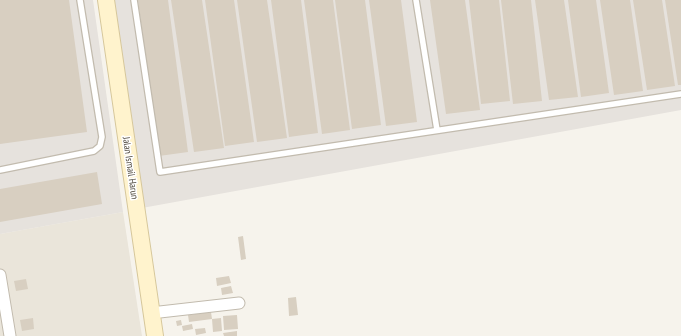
<!DOCTYPE html>
<html>
<head>
<meta charset="utf-8">
<style>
	body { margin:0 }
	canvas { display:block; background:#f6f3ec }
</style>
</head>
<body>
<canvas width="681" height="336"></canvas>
<script>
const ctx = document.querySelector('canvas').getContext('2d');
ctx.lineJoin = 'round';
function fill(path, color) { ctx.fillStyle = color; ctx.fill(path, 'evenodd'); }
const toPath = rows => new Path2D(rows.map(r => 'M' + r).join(''));
function stroke(path, color, width, dash) { ctx.strokeStyle = color; ctx.lineWidth = width; ctx.lineCap = dash ? 'butt' : 'round'; ctx.setLineDash(dash || []); ctx.stroke(path); }
function write(font, color, halo, rows, align = 'center') {
  ctx.font = font + ' "PT Sans Narrow",sans-serif'; ctx.lineWidth = 3; ctx.setLineDash([]); ctx.textBaseline = 'middle'; ctx.strokeStyle = halo; ctx.fillStyle = color; for (const [text, x, y, turn = 0] of rows) {
    ctx.save(); ctx.translate(x, y); ctx.rotate((+turn || 0) * Math.PI / 180); ctx.textAlign = isNaN(turn) ? turn : align; if (halo) ctx.strokeText(text, 0, 0); ctx.fillText(text, 0, 0); ctx.restore();
  }
}
const residential = toPath([
	[123,212,142,336,0,336,0,234]
]);
const industrial = toPath([
	[0,0,93,0,123,212,0,234],
	[113,0,681,0,681,110,142,208]
]);
const building = toPath([
	[0,0,69,0,87,132,0,144],
	[138,0,168,0,188,152,159,156],
	[171,0,202,0,224,148,194,152],
	[205,0,234,0,254,142,225,146],
	[237,0,267,0,287,138,257,142],
	[271,0,301,0,318,133,289,137],
	[304,0,333,0,350,130,322,134],
	[335,0,365,0,381,125,352,129],
	[369,0,401,0,417,122,386,126],
	[430,0,465,0,480,110,446,114],
	[469,0,499,0,510,101,481,104],
	[501,0,531,0,542,101,513,104],
	[535,0,564,0,578,97,549,100],
	[568,0,596,0,609,93,581,97],
	[600,0,630,0,643,91,614,95],
	[633,0,662,0,675,86,647,90],
	[665,0,681,0,681,85,678,85],
	[97,172,102,204,0,222,0,189],
	[243,236,246,259,241,260,238,237],
	[229,276,231,283,217,286,216,278],
	[26,279,28,289,16,291,14,281],
	[231,286,233,293,222,295,221,288],
	[296,297,298,315,289,316,288,298],
	[211,312,212,319,189,322,188,315],
	[237,315,238,329,224,330,223,316],
	[33,318,34,329,22,331,20,320],
	[221,318,222,331,213,332,212,319],
	[181,320,182,325,177,326,176,321],
	[192,324,193,329,183,331,182,326],
	[205,328,206,333,196,335,195,329],
	[237,331,237,336,224,336,223,333]
]);
const lane = toPath([
	[134,0,160,172,681,94],
	[416,0,437,130],
	[0,170,94,151,100,146,102,137,80,0]
]);
const street = toPath([
	[0,275,10,336],
	[151,313,239,303]
]);
const secondary = toPath([
	[106,0,155,336]
]);
const streetNames = [
	["Jalan Ismail Harun",130,168,82]
];
fill(residential, '#eae5da');
fill(industrial, '#e6e2dd');
fill(building, '#d8cfc1');
stroke(lane, '#c2bbae', 8);
stroke(street, '#c2bbae', 13);
stroke(secondary, '#d6c79b', 18);
stroke(lane, '#fff', 5.5);
stroke(street, '#fff', 11);
stroke(secondary, '#fff3cd', 16);
write('10px', '#4b4439', '#fff', streetNames);
</script>
</body>
</html>
